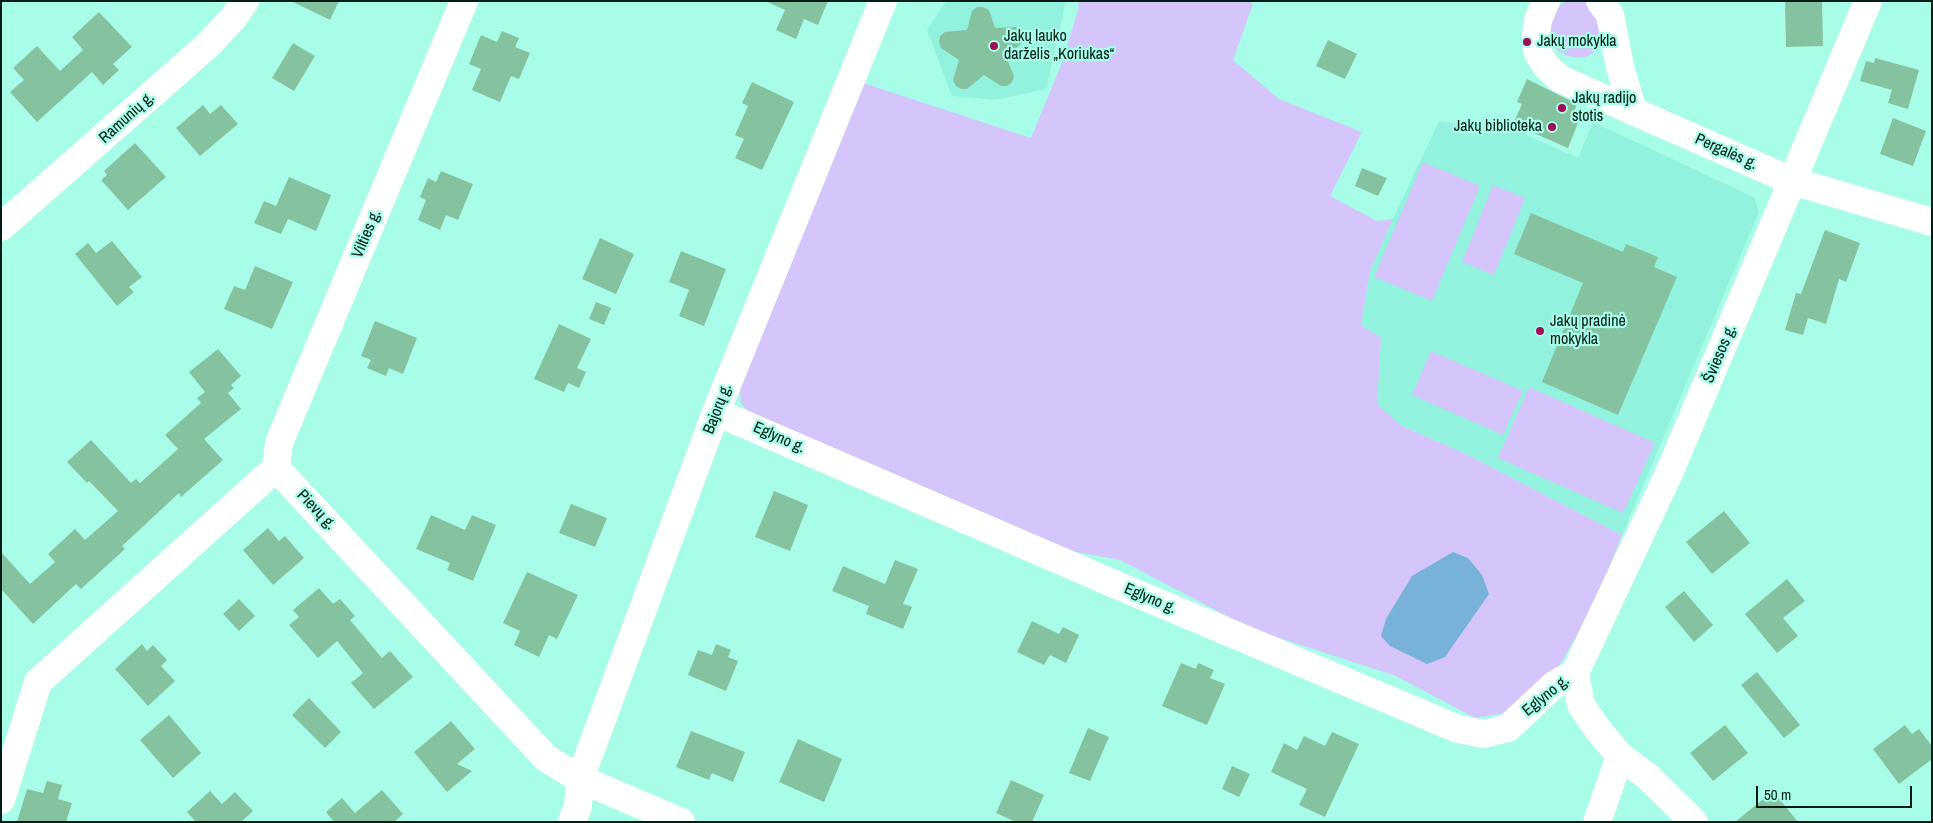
<!DOCTYPE html>
<html>
<head>
<meta charset="utf-8">
<style>
	body { margin:0 }
	#map { position:relative; width:1933px; height:823px; overflow:hidden; background:#a8fde9; font-family:"Archivo Narrow",sans-serif }
	canvas { display:block }
	.frame { position:absolute; inset:0; border:2px solid #021c17; pointer-events:none }
	.scale { position:absolute; left:1756px; top:786px; width:156px; height:22px; box-sizing:border-box; border:2px solid #021c17; border-top:0; padding-left:6px; font-size:15px; line-height:18px; white-space:nowrap; color:#021c17; -webkit-text-stroke:4px #a8fde9; paint-order:stroke }
</style>
</head>
<body>
<div id="map">
<canvas width="1933" height="823"></canvas>
<div class="frame"></div>
<div class="scale">50 m</div>
</div>
<script>
const ctx = document.querySelector('canvas').getContext('2d');
ctx.lineJoin = 'round';
function fill(path, color) { ctx.fillStyle = color; ctx.fill(path, 'evenodd'); }
const toPath = rows => new Path2D(rows.map(r => 'M' + r).join(''));
function stroke(path, color, width, dash) { ctx.strokeStyle = color; ctx.lineWidth = width; ctx.lineCap = dash ? 'butt' : 'round'; ctx.setLineDash(dash || []); ctx.stroke(path); }
function write(font, color, halo, rows, align = 'center') {
  ctx.font = font + ' "Archivo Narrow",sans-serif'; ctx.lineWidth = 4.5; ctx.setLineDash([]); ctx.textBaseline = 'middle'; ctx.strokeStyle = halo; ctx.fillStyle = color; for (const [text, x, y, turn = 0] of rows) {
    ctx.save(); ctx.translate(x, y); ctx.rotate((+turn || 0) * Math.PI / 180); ctx.textAlign = isNaN(turn) ? turn : align; if (halo) ctx.strokeText(text, 0, 0); ctx.fillText(text, 0, 0); ctx.restore();
  }
}
const built = toPath([
	[946,1,1066,1,1046,89,995,100,952,96,927,30],
	[1484,116,1578,158,1593,122,1754,197,1759,212,1622,535,1466,454,1400,425,1377,404,1381,338,1361,325,1370,271,1393,219,1439,121,1478,128]
]);
const green = toPath([
	[1079,1,1248,1,1253,4,1233,60,1279,99,1362,132,1330,196,1377,221,1393,219,1370,271,1361,325,1381,338,1377,404,1400,425,1466,454,1622,535,1595,604,1558,668,1505,713,1475,718,1396,676,1252,629,1120,560,1065,550,751,415,741,403,740,391,744,374,860,82,1031,138,1061,65,1078,10],
	[1568,1,1587,1,1595,5,1605,38,1601,46,1595,52,1586,57,1576,58,1566,55,1557,50,1551,41,1549,32,1553,13,1560,5],
	[1423,162,1480,186,1432,301,1374,277],
	[1493,185,1525,198,1494,275,1462,262],
	[1431,351,1523,391,1503,435,1412,395],
	[1529,387,1655,443,1623,513,1498,458]
]);
const water = toPath([
	[1453,552,1468,558,1482,575,1489,594,1445,657,1427,664,1390,646,1381,636,1386,619,1412,576]
]);
const building = toPath([
	[291,1,339,1,330,20],
	[765,1,828,1,818,25,804,19,796,39,776,30,785,10],
	[1785,1,1822,1,1823,46,1786,47],
	[977,7,983,7,989,10,995,28,1016,27,1022,31,1024,37,1022,43,1006,57,1014,76,1012,82,1007,86,1001,86,984,75,967,89,961,89,956,86,953,80,959,60,941,48,939,42,940,36,945,32,967,30,972,11],
	[99,12,132,47,113,64,119,70,103,85,92,72,37,122,10,92,24,80,13,68,37,46,60,71,83,50,72,37],
	[502,31,519,38,515,47,530,53,519,79,511,76,500,102,472,90,481,69,469,64,481,35,497,42],
	[1328,40,1357,54,1345,79,1316,66],
	[293,43,315,56,294,91,272,78],
	[1875,58,1919,70,1908,109,1888,103,1892,90,1860,81,1866,61,1874,63],
	[1527,79,1577,104,1571,120,1578,123,1568,148,1513,124,1522,104,1517,102],
	[752,82,794,102,762,170,735,158,744,139,735,135,748,106,742,103],
	[203,105,210,114,221,105,238,124,200,156,176,128],
	[1893,118,1926,131,1913,166,1880,154],
	[135,143,166,177,128,210,101,180,107,175,104,171],
	[1362,168,1387,178,1378,196,1355,186],
	[441,171,473,184,458,220,446,215,440,230,418,220,426,200,420,197,428,178,436,182],
	[289,177,331,195,316,231,288,219,281,234,254,223,264,201,276,206],
	[1531,213,1623,252,1626,244,1658,257,1654,267,1677,277,1618,415,1542,382,1583,283,1514,254],
	[1825,230,1860,243,1846,282,1839,279,1826,324,1808,318,1803,335,1785,330,1796,293,1801,294],
	[600,238,634,254,616,294,582,279],
	[112,241,142,277,129,287,134,292,117,306,75,254,88,243,96,253],
	[681,251,726,269,704,326,679,316,689,290,669,282],
	[255,266,293,282,272,329,224,309,234,286,245,290],
	[596,302,611,308,604,325,589,319],
	[375,321,417,338,403,374,389,368,386,376,367,368,371,360,361,356],
	[559,324,591,339,577,368,586,372,579,388,568,383,564,392,534,379],
	[218,349,241,376,231,385,234,388,228,393,241,409,204,439,223,460,181,497,179,493,122,546,125,549,81,589,76,584,33,624,1,589,1,552,30,584,55,562,48,554,75,529,85,540,118,511,89,481,87,483,67,462,91,440,131,483,136,479,140,483,178,449,165,435,201,403,197,398,205,392,189,372],
	[774,491,808,505,790,551,755,537],
	[571,504,607,518,595,547,559,533],
	[1724,511,1750,543,1712,574,1686,542],
	[431,515,465,530,472,515,496,525,473,581,447,570,450,563,416,549],
	[268,528,279,541,285,536,304,558,273,585,243,550],
	[895,560,918,569,903,604,912,607,903,629,866,614,869,606,832,591,843,566,885,584],
	[527,572,578,595,557,639,549,635,539,657,514,645,520,631,503,623],
	[1787,579,1805,601,1783,618,1798,636,1777,653,1745,614],
	[319,588,333,604,340,599,355,616,350,620,382,658,390,651,413,677,374,709,351,683,363,673,337,641,318,658,289,625,299,617,293,610],
	[1684,591,1713,625,1694,642,1665,607],
	[239,599,255,616,239,631,223,614],
	[1032,621,1059,634,1063,627,1079,635,1066,663,1050,655,1044,665,1017,652],
	[142,644,147,651,153,645,167,660,161,666,175,681,148,706,115,669],
	[716,644,731,650,728,657,738,661,726,691,688,675,698,650,712,655],
	[1181,663,1196,669,1198,663,1214,670,1210,678,1225,684,1207,725,1162,706],
	[1757,672,1800,725,1784,738,1741,685],
	[309,698,341,732,325,748,292,715],
	[169,715,201,753,173,778,140,740],
	[451,721,475,749,457,764,472,771,447,792,414,752],
	[1725,725,1748,753,1713,781,1690,753],
	[1905,725,1912,734,1919,729,1932,746,1932,759,1899,784,1873,749],
	[1088,728,1109,737,1090,781,1069,773],
	[691,731,745,752,733,782,712,773,709,780,676,767],
	[1332,732,1359,744,1325,817,1299,805,1307,789,1271,772,1284,743,1297,750,1304,736,1325,746],
	[798,739,842,759,824,802,779,782],
	[1232,766,1250,774,1239,797,1222,789],
	[1011,780,1044,795,1032,822,1016,822,996,813],
	[47,781,62,785,58,799,72,803,66,822,17,822,27,789,43,793],
	[382,790,403,814,394,822,334,822,326,812,342,798,355,813],
	[210,791,222,804,235,792,253,811,241,822,196,822,187,812],
	[1773,791,1798,822,1735,822]
]);
const minor = toPath([
	[1546,1,1538,20,1536,35,1537,51,1546,66,1560,79,1792,181,1932,222],
	[1600,1,1610,15,1620,67,1633,111],
	[1,227,209,44,234,17,245,1],
	[716,412,1119,586,1458,729,1484,734,1508,728,1554,685,1575,673],
	[276,468,546,758,580,779,681,822],
	[276,468,279,443,464,1],
	[1620,756,1647,776,1694,822],
	[1,800,38,682,276,468],
	[572,822,578,806,580,779,716,412,883,1],
	[1597,822,1620,756,1599,731,1581,705,1575,673,1670,471,1868,1]
]);
const markers = [
	[1527,42,5,"#9f0e57"],
	[994,46,5,"#9f0e57"],
	[1562,108,5,"#9f0e57"],
	[1552,127,5,"#9f0e57"],
	[1540,331,5,"#9f0e57"]
];
const poiNames = [
	["Jakų lauko",1004,37],
	["darželis „Koriukas“",1004,55],
	["Jakų mokykla",1537,42],
	["Jakų radijo",1572,99],
	["stotis",1572,117],
	["Jakų biblioteka",1542,127,"right"],
	["Jakų pradinė",1550,322],
	["mokykla",1550,340]
];
const streetNames = [
	["Ramunių g.",127,118,-42],
	["Pergalės g.",1726,152,24],
	["Vilties g.",367,234,-67],
	["Šviesos g.",1720,354,-67],
	["Bajorų g.",718,409,-69],
	["Eglyno g.",779,438,24],
	["Pievų g.",316,510,46],
	["Eglyno g.",1150,599,23],
	["Eglyno g.",1546,696,-39]
];
fill(built, '#92f2dd');
fill(green, '#d4c5fa');
fill(water, '#79b2d8');
fill(building, '#85c29f');
stroke(minor, '#fff', 28);
for (const [x, y, r, color] of markers) { const dot = new Path2D(); dot.arc(x, y, r, 0, 2 * Math.PI); ctx.fillStyle = color; ctx.fill(dot); stroke(dot, '#a8fde9', 2); }
write('16px', '#021c17', '#a8fde9', poiNames, 'left');
write('16px', '#021c17', '#a8fde9', streetNames);
</script>
</body>
</html>
